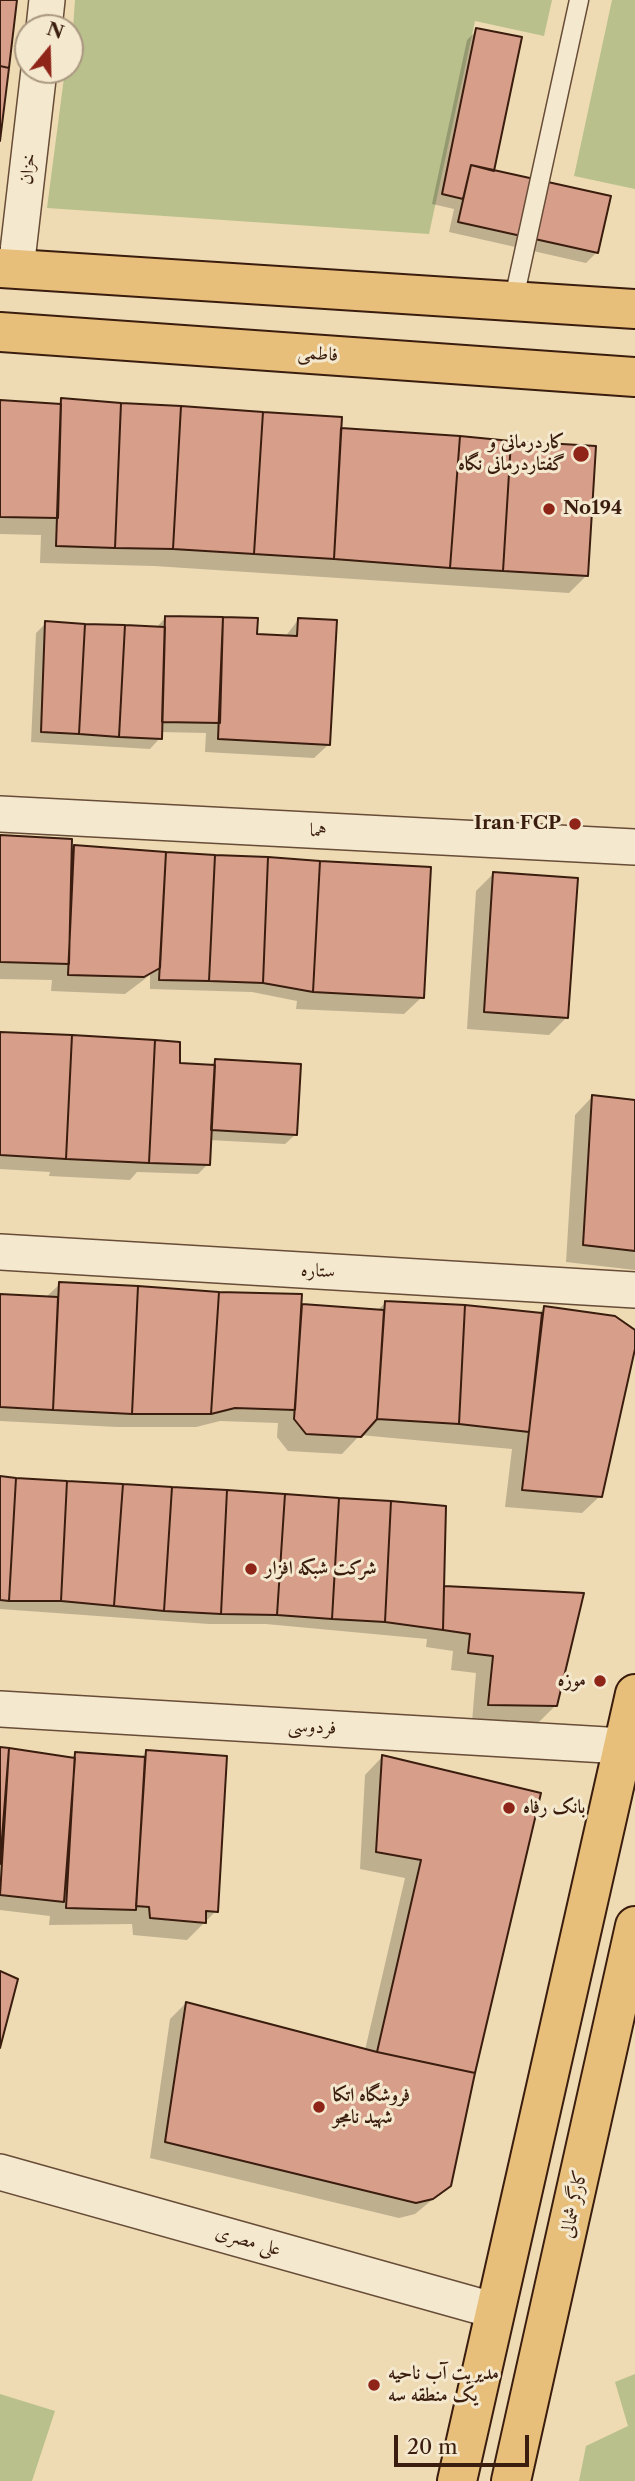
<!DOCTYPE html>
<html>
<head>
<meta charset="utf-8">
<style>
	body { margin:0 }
	#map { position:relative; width:635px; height:2481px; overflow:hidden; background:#eedbb3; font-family:"Libre Caslon Text",serif }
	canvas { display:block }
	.north { position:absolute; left:14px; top:14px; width:70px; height:70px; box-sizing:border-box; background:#f4e8ce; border:2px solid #aa9781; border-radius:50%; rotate:19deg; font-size:19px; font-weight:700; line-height:28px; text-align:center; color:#3a1d0e }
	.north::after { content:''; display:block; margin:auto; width:24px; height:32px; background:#8f2418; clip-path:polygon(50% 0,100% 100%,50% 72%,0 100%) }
	.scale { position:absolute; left:394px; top:2435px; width:135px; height:32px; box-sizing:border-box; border:4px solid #3a1d0e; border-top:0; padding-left:9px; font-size:21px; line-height:24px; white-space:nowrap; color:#3a1d0e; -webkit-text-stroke:5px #f4e8ce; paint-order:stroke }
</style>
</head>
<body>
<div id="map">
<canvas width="635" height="2481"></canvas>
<div class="north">N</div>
<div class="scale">20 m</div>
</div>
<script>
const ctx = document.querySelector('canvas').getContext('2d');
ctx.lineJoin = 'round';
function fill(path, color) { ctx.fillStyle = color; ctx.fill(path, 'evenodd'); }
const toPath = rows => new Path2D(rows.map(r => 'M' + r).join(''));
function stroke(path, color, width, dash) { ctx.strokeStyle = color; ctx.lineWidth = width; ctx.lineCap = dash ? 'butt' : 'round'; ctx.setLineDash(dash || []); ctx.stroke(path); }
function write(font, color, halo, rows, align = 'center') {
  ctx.font = font + ' "Libre Caslon Text",Amiri,serif'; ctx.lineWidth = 6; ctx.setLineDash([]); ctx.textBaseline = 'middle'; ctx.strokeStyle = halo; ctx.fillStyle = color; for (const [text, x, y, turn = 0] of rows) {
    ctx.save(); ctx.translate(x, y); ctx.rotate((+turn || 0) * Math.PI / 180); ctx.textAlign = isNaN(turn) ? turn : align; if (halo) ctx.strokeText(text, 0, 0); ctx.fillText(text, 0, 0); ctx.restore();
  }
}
const green = toPath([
	[75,0,552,0,544,36,475,21,429,234,47,208,65,70,70,70],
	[612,0,635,0,635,189,574,176],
	[635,2374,635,2481,579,2481,586,2446,628,2426,615,2382],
	[0,2394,55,2411,32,2481,0,2481]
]);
const shadow = toPath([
	[477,30,492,173,597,252,586,263,449,232,454,209,432,204,467,40],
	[62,400,339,429,587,575,569,593,154,566,40,563,41,535,0,534,0,402,56,406],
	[166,617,255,636,285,637,298,620,328,745,314,758,205,752,206,733,160,732,160,738,150,749,31,742,36,633,46,623,155,629],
	[0,837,70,852,74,847,422,997,404,1014,296,1009,297,1001,252,992,150,989,150,975,125,994,51,991,52,980,0,979],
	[493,874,567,1017,549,1035,467,1029,476,891],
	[0,1033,178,1065,210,1066,216,1060,296,1134,285,1144,209,1140,208,1164,198,1174,137,1172,130,1180,49,1176,50,1172,0,1169],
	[592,1097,635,1101,635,1270,566,1262,575,1115],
	[60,1284,300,1296,300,1305,377,1311,385,1303,537,1315,544,1308,635,1333,600,1496,582,1513,505,1507,512,1449,360,1435,342,1454,288,1451,277,1437,278,1423,220,1421,196,1427,117,1427,0,1421,0,1296,45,1298],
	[0,1477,442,1591,556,1705,538,1723,472,1722,476,1673,451,1670,453,1651,426,1647,427,1639,266,1624,209,1624,0,1609],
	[0,1750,71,1759,76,1754,140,1759,146,1752,216,1911,187,1940,133,1935,132,1924,49,1925,50,1916,0,1910],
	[382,1757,539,1795,450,2185,415,2214,399,2218,150,2158,170,2019,186,2003,365,2050,405,1878,360,1869,365,1775]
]);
const building = toPath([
	[0,0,17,0,9,68,0,66,0,0],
	[476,28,522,37,494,171,471,165,463,199,442,194,476,28],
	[0,66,9,68,0,141,0,66],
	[471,165,611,196,598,253,458,222,471,165],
	[61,398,121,403,115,548,56,546,61,398],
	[0,400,61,404,58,518,0,517,0,400],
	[121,403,181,406,173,549,115,548,121,403],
	[181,406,263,412,254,554,173,549,181,406],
	[263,412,342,417,334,559,254,554,263,412],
	[341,428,460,436,450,568,334,559,341,428],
	[460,436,511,441,503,571,450,568,460,436],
	[511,441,596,446,588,576,503,571,511,441],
	[165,616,223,617,220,723,162,722,165,616],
	[223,617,258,618,257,634,297,636,298,618,337,620,330,745,218,739,223,617],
	[45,621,85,624,79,734,41,732,45,621],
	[85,624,125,625,119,737,79,734,85,624],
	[125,625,165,627,162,739,119,737,125,625],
	[0,835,72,839,69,964,0,962,0,835],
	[74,845,166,852,160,968,144,977,68,975,74,845],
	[166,852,215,855,209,981,159,980,166,852],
	[215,855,268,857,263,983,209,981,215,855],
	[268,857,320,861,313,992,263,983,268,857],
	[320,861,431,867,424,998,313,992,320,861],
	[493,872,578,878,568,1018,484,1012,493,872],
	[0,1032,72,1035,66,1159,0,1155,0,1032],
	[72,1035,155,1040,149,1163,66,1159,72,1035],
	[155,1040,180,1042,180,1063,215,1065,210,1165,149,1163,155,1040],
	[215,1059,301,1064,297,1135,211,1130,215,1059],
	[592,1095,635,1100,635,1251,583,1245,592,1095],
	[59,1282,138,1286,132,1414,53,1410,59,1282],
	[138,1286,219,1292,211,1414,132,1414,138,1286],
	[219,1292,302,1294,295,1410,235,1408,211,1414,219,1292],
	[0,1294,58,1297,53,1410,0,1407,0,1294],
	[385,1301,465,1305,459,1424,377,1419,385,1301],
	[302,1304,384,1310,377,1419,361,1437,306,1434,294,1419,302,1304],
	[465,1305,542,1313,529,1432,459,1424,465,1305],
	[544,1306,615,1316,635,1330,635,1349,602,1497,522,1490,544,1306],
	[0,1476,16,1478,9,1601,0,1600,0,1476],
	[16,1478,67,1481,61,1601,9,1601,16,1478],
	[67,1481,123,1484,114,1606,61,1601,67,1481],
	[123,1484,172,1487,164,1611,114,1606,123,1484],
	[172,1487,227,1490,221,1614,164,1611,172,1487],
	[227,1490,285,1494,277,1615,221,1614,227,1490],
	[285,1494,339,1498,332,1619,277,1615,285,1494],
	[339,1498,391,1501,385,1622,332,1619,339,1498],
	[391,1501,446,1506,443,1630,385,1622,391,1501],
	[444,1586,584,1593,557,1706,488,1705,493,1656,468,1653,470,1634,443,1630,444,1586],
	[0,1747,9,1748,0,1864,0,1747],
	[9,1748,75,1758,64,1902,0,1895,9,1748],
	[146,1750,227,1756,218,1912,206,1911,206,1923,150,1918,149,1907,136,1906,146,1750],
	[75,1752,145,1757,136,1910,66,1908,75,1752],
	[382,1755,541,1793,475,2073,377,2052,421,1860,376,1852,382,1755],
	[0,1971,18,1979,0,2048,0,1971],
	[186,2002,377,2052,475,2073,451,2186,433,2199,416,2203,165,2142,186,2002]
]);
const service = toPath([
	[513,303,579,0]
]);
const minor = toPath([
	[44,28,47,0],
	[16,269,39,70],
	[0,814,635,847],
	[0,1252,635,1290],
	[0,1709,623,1746],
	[0,2172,496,2311]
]);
const primary = toPath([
	[0,268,635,309],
	[0,332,635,377],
	[457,2481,635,1694],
	[511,2481,635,1926]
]);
const markers = [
	[581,454,9,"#8f2418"],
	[549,509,7,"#8f2418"],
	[575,824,7,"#8f2418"],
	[251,1569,7,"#8f2418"],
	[600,1681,7,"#8f2418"],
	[509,1808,7,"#8f2418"],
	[319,2107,7,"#8f2418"],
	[374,2385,7,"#8f2418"]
];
const streetNames = [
	["خزان",28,169,-84],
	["فاطمی",318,354,4],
	["هما",318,831,3],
	["ستاره",318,1271,3],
	["فردوسی",312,1727,3],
	["کارگر شمالی",574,2204,-78],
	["علی مصری",248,2241,16]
];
const poiNames = [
	["کاردرمانی و",565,443,"right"],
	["گفتاردرمانی نگاه",565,465,"right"],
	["No194",563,509],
	["Iran FCP",561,824,"right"],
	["شرکت شبکه افزار",265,1569],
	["موزه",586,1681,"right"],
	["بانک رفاه",523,1808],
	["فروشگاه اتکا",333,2096],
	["شهید نامجو",333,2118],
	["مدیریت آب ناحیه",388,2374],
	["یک منطقه سه",388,2396]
];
fill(green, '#b9c08c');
fill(shadow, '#0003');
fill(building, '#d79e8a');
stroke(building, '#3a1d0e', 2);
stroke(service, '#674c37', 21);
stroke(minor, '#674c37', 38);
stroke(primary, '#3a1d0e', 42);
stroke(service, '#f4e8ce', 18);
stroke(minor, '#f4e8ce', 35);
stroke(primary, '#e7be7a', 38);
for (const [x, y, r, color] of markers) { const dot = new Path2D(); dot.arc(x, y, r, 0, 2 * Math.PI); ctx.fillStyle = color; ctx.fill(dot); stroke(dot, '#f4e8ce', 2.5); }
write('19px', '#3a1d0e', '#f4e8ce', streetNames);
write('bold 19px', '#3a1d0e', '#f4e8ce', poiNames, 'left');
</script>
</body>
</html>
